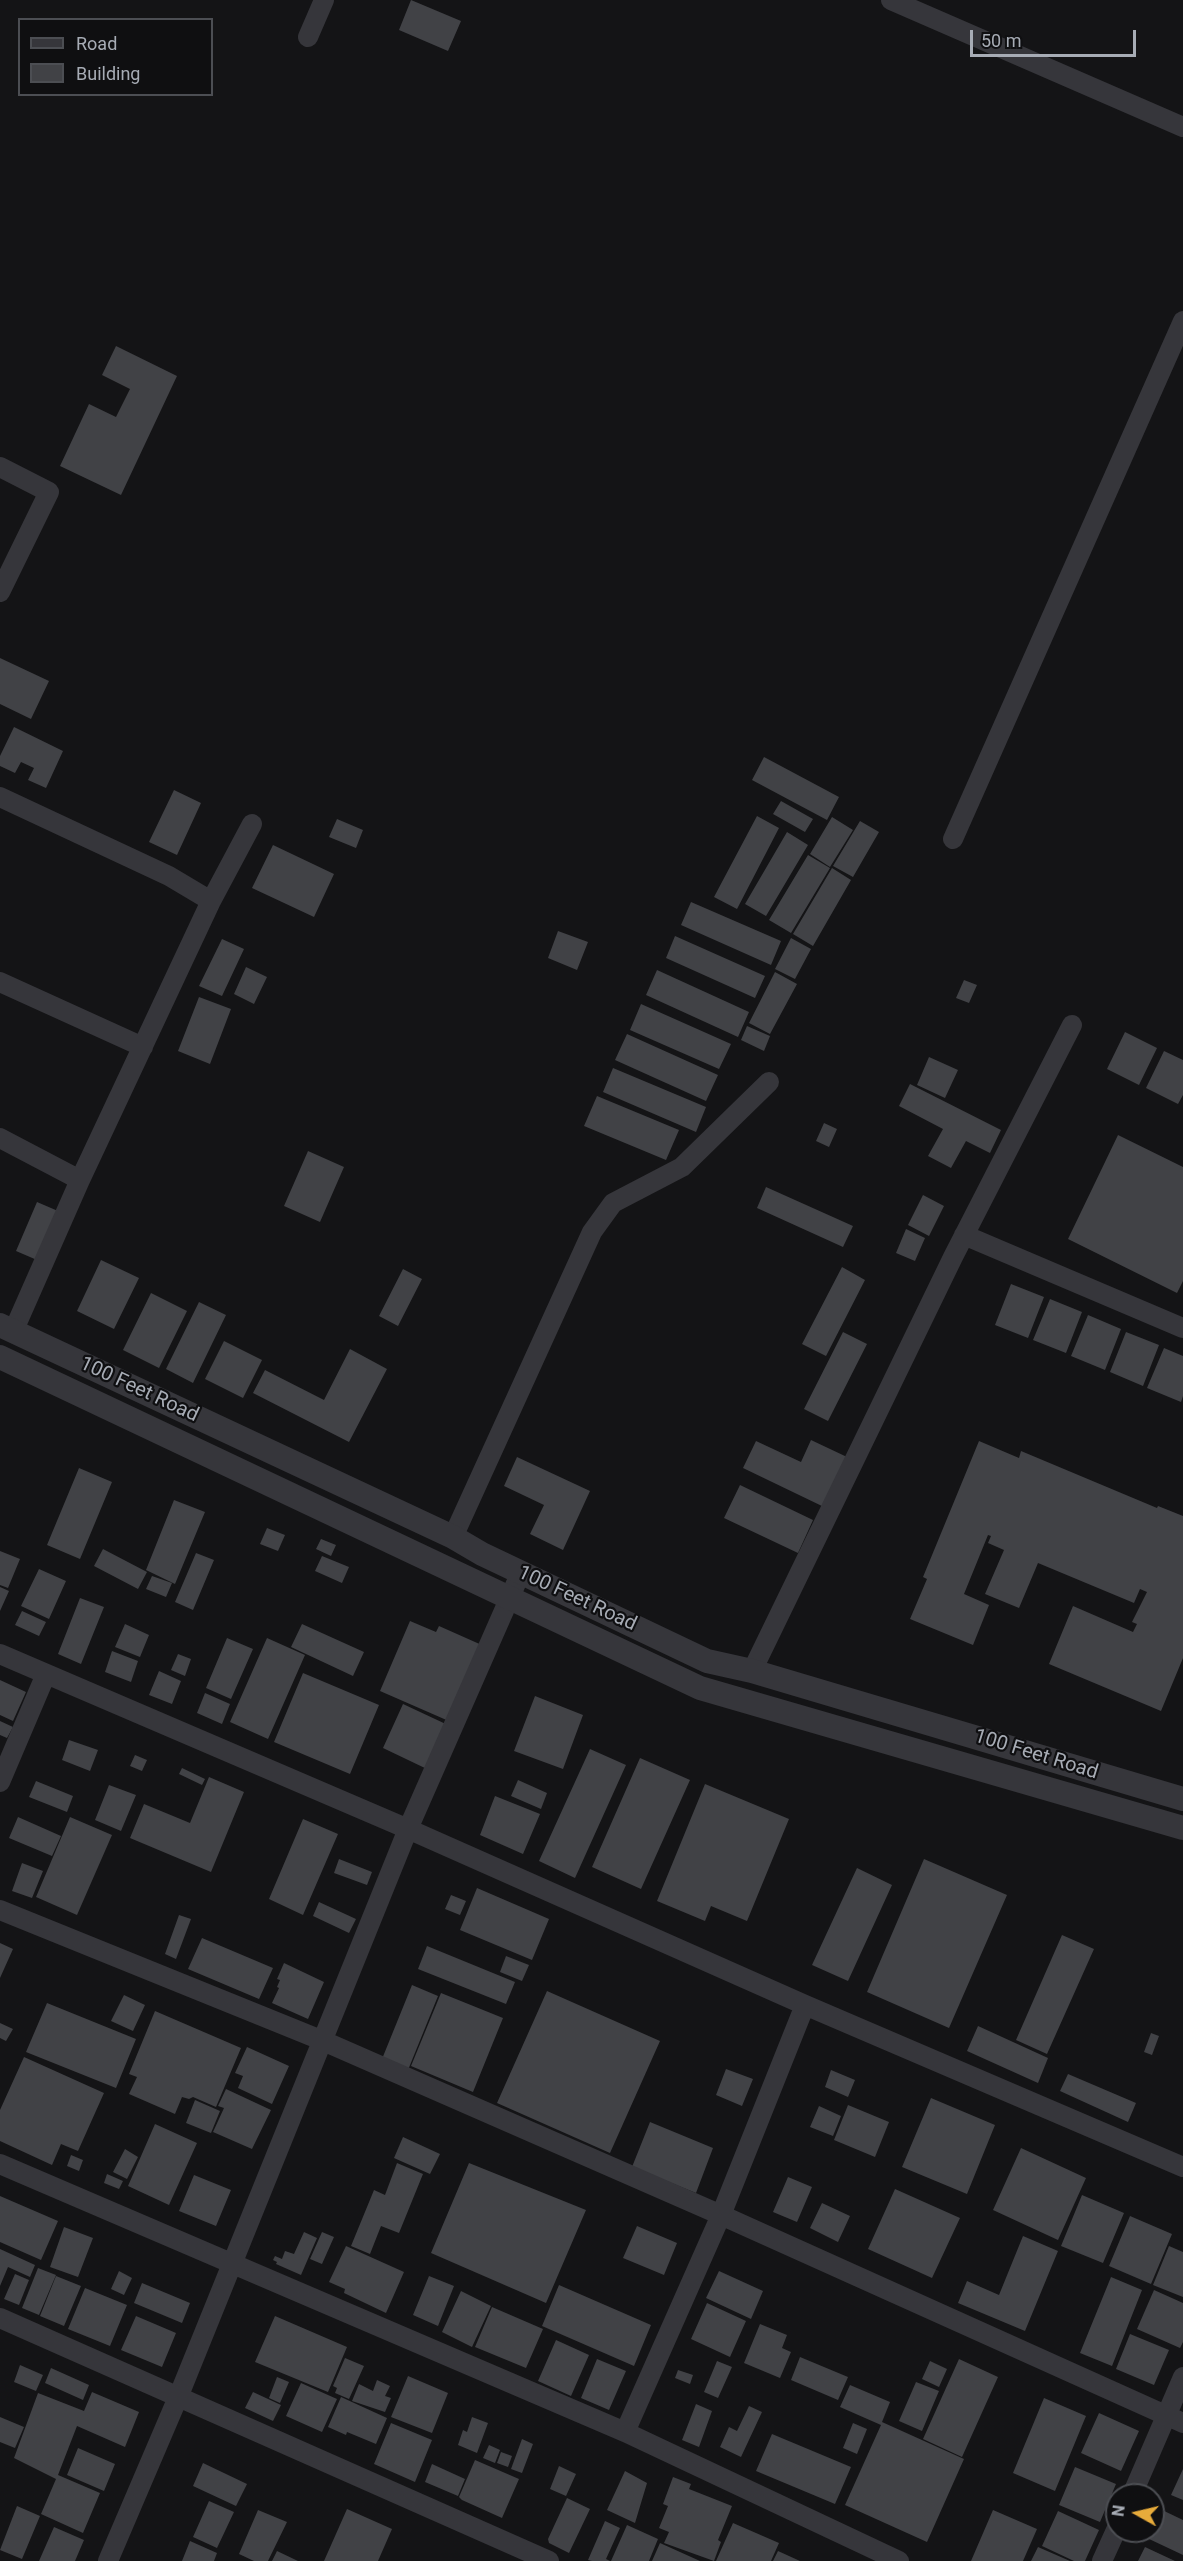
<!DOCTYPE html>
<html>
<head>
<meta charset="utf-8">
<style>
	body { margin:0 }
	#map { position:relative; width:1183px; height:2561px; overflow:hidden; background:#141416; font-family:Roboto,sans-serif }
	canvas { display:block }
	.legend { position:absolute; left:18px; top:18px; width:195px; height:78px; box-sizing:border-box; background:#0f0f11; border:2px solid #4c4e53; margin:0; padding:8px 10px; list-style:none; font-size:18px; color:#a7acb5 }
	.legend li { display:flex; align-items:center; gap:12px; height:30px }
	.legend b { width:30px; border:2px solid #4c4e53 }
	.north { position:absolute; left:1105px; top:2483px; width:60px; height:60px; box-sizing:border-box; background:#0f0f11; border:2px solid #4c4e53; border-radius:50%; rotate:278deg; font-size:16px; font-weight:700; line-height:24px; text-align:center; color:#a7acb5 }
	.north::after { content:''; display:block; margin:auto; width:21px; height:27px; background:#e7ab3b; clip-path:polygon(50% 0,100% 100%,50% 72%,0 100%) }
	.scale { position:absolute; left:970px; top:30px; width:166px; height:27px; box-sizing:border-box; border:3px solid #a7acb5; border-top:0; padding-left:8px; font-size:18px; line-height:21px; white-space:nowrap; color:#a7acb5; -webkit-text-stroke:4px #0f0f11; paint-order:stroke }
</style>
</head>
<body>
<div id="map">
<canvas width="1183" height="2561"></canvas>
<ul class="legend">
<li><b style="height:8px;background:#36363b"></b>Road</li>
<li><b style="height:16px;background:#414246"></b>Building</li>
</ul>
<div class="north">N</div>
<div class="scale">50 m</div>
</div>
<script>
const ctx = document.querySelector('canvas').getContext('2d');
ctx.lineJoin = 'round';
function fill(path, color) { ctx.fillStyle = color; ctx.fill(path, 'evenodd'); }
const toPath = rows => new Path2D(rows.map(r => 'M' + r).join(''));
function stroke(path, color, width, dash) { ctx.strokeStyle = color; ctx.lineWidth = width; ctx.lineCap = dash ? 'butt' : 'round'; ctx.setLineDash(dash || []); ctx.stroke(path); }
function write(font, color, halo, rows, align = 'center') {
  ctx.font = font + ' Roboto,sans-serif'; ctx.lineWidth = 4.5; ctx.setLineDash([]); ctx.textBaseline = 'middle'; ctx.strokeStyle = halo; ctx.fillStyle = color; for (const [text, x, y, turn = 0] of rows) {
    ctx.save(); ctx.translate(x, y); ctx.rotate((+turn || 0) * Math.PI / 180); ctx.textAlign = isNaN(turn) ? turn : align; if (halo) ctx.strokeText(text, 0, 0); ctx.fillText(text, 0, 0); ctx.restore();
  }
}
const building = toPath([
	[411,0,461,21,448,51,399,30],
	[116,346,177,376,121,495,60,466,89,404,116,417,130,389,102,375],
	[0,658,49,681,31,719,0,704],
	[14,727,63,751,46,788,28,780,34,768,21,762,15,773,0,766,0,756],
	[764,757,839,797,827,820,752,780],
	[174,790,201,803,177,855,149,842],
	[781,801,813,819,805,832,773,814],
	[757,816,779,828,737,909,714,897],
	[832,817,853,830,830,867,810,854],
	[337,819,363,830,356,848,329,837],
	[860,821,879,832,853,877,833,866],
	[787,832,808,845,766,916,745,904],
	[273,845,334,874,314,917,252,888],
	[808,855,830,868,791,933,769,920],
	[832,868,851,880,813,946,793,934],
	[691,902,781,941,771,965,681,925],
	[558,931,588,942,577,970,548,958],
	[675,936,765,976,755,998,666,958],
	[791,938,811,949,795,979,775,969],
	[222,939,244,949,222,996,199,986],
	[246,967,267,977,254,1004,234,994],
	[657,970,749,1012,738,1037,646,995],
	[775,972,797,984,770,1034,749,1023],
	[964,980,977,985,969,1003,956,998],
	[199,997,231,1009,210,1064,178,1051],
	[641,1004,731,1044,719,1069,630,1030],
	[747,1026,770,1036,764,1051,741,1040],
	[1125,1032,1157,1048,1139,1085,1107,1069],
	[627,1034,718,1075,706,1101,615,1060],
	[1164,1051,1183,1060,1183,1095,1178,1104,1146,1088],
	[929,1057,958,1070,945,1098,917,1085],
	[613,1068,706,1107,696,1132,603,1092],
	[910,1084,1001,1130,990,1153,966,1141,951,1168,928,1156,943,1129,899,1106],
	[597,1096,679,1130,666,1160,584,1126],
	[824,1123,837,1129,829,1147,816,1141],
	[1118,1135,1183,1167,1183,1281,1177,1293,1068,1239],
	[308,1151,344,1167,320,1222,284,1206],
	[766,1187,853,1226,843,1247,757,1208],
	[923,1195,944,1206,929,1236,908,1225],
	[37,1202,58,1211,37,1260,16,1251],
	[906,1229,925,1238,915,1261,896,1253],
	[101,1260,139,1278,114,1329,77,1311],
	[842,1267,865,1280,826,1356,802,1344],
	[403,1269,422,1279,398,1326,379,1316],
	[1011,1284,1044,1297,1028,1338,995,1325],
	[151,1293,187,1311,159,1368,123,1350],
	[1050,1299,1082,1312,1066,1353,1033,1340],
	[199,1302,226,1315,193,1383,166,1369],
	[1088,1315,1121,1329,1105,1370,1071,1356],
	[843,1332,867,1344,828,1421,804,1409],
	[1126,1332,1159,1345,1143,1386,1110,1372],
	[224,1341,262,1360,243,1398,205,1379],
	[1164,1348,1183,1356,1183,1396,1181,1402,1147,1388],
	[350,1349,387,1369,349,1442,253,1393,265,1370,324,1400],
	[811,1440,847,1457,824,1507,743,1468,756,1441,801,1462],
	[979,1441,1019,1458,1021,1451,1157,1508,1158,1506,1183,1516,1183,1658,1161,1711,1049,1664,1073,1606,1133,1632,1137,1624,1132,1622,1147,1592,1140,1589,1134,1603,1038,1563,1019,1608,985,1594,1004,1550,988,1543,991,1536,988,1535,964,1594,989,1605,973,1645,910,1619,927,1579,923,1577],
	[517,1457,590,1491,563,1550,530,1534,544,1505,504,1486],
	[79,1468,112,1482,80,1559,47,1545],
	[740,1485,813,1520,798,1553,724,1518],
	[174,1500,205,1512,175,1584,146,1570],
	[267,1528,285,1535,278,1551,260,1544],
	[321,1539,336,1545,331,1556,316,1549],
	[103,1549,147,1572,138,1589,94,1566],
	[0,1551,20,1559,8,1588,0,1585],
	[196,1553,214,1560,193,1610,175,1602],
	[322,1556,349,1567,342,1583,315,1571],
	[39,1569,66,1581,49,1619,21,1606],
	[152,1576,172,1583,166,1597,146,1589],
	[0,1587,9,1591,0,1611],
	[80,1598,104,1607,81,1664,58,1654],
	[22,1611,46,1622,39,1636,15,1625],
	[410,1621,436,1632,439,1626,484,1646,451,1722,380,1691],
	[125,1624,149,1635,140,1657,115,1647],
	[302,1624,364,1652,353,1676,291,1647],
	[227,1638,253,1649,231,1699,206,1688],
	[267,1638,305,1655,268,1739,230,1722],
	[112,1651,138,1661,131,1682,105,1672],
	[178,1654,191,1659,185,1676,171,1670],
	[159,1671,181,1681,172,1704,149,1695],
	[303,1673,379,1705,350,1774,274,1742],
	[0,1680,26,1692,13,1721,0,1715],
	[205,1693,230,1704,222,1724,197,1713],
	[535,1696,583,1715,563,1769,514,1751],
	[403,1704,450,1726,429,1770,383,1748],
	[0,1721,13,1727,7,1738,0,1735],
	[69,1740,98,1750,90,1771,62,1760],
	[590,1749,626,1765,575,1878,539,1861],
	[135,1755,147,1760,142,1771,130,1766],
	[640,1758,690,1780,641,1889,592,1867],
	[182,1768,205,1779,202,1785,179,1774],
	[209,1777,244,1792,211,1872,130,1838,144,1804,190,1823],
	[518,1780,547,1793,541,1809,511,1796],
	[36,1781,73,1796,67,1812,29,1797],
	[705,1784,789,1819,747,1921,711,1906,705,1921,657,1901],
	[109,1785,136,1795,121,1831,95,1820],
	[495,1796,540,1814,523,1854,480,1835],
	[18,1817,61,1836,52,1856,9,1838],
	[70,1817,112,1835,77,1915,36,1897],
	[303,1819,338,1834,303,1915,269,1899],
	[339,1859,372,1872,367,1885,334,1873],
	[924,1859,1007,1895,949,2028,867,1992],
	[22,1863,43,1871,32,1898,12,1891],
	[857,1868,892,1885,848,1981,812,1965],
	[477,1888,549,1919,532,1960,460,1930],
	[451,1895,466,1901,460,1915,445,1909],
	[319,1902,356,1919,349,1933,313,1916],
	[179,1915,191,1919,176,1959,165,1954],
	[1062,1935,1094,1949,1047,2054,1016,2040],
	[202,1938,273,1968,259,1999,188,1969],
	[0,1943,13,1949,0,1978],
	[427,1946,515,1982,506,2004,418,1969],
	[506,1956,529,1965,522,1981,500,1972],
	[284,1963,324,1982,308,2019,272,2003,279,1988,277,1987,280,1980,277,1979],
	[412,1985,438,1996,408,2070,382,2059],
	[547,1991,660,2041,610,2153,497,2103],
	[441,1993,503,2018,473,2092,411,2066],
	[124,1995,145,2005,133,2031,111,2021],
	[47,2003,136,2039,116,2088,26,2052],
	[155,2011,241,2048,216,2107,193,2097,189,2099,182,2097,175,2114,129,2094,137,2077,129,2074],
	[0,2023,13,2029,6,2041,0,2038],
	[978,2026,1048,2058,1038,2083,967,2051],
	[1151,2033,1159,2036,1152,2055,1144,2052],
	[247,2047,289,2066,272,2104,238,2088,243,2076,235,2073],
	[24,2057,104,2093,78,2151,61,2144,52,2165,0,2141,0,2110],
	[726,2069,753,2079,742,2106,716,2095],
	[831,2070,855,2080,848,2097,825,2087],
	[1068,2074,1136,2103,1128,2122,1060,2091],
	[226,2089,271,2110,252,2149,213,2132,224,2108,218,2106],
	[931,2098,995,2125,967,2194,902,2167],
	[195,2100,220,2111,211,2133,186,2123],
	[848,2105,889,2122,875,2157,834,2140],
	[819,2106,841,2116,833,2136,810,2127],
	[650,2122,713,2148,696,2193,632,2167],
	[155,2124,197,2143,169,2205,128,2186],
	[403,2137,440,2154,430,2174,394,2158],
	[1021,2148,1086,2178,1058,2240,993,2210],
	[125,2149,138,2157,127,2179,113,2172],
	[71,2155,83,2160,79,2171,67,2166],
	[397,2163,423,2174,399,2233,381,2226,370,2254,351,2246,374,2190,385,2195],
	[469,2163,586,2210,546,2303,431,2253],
	[107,2174,123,2181,119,2189,104,2183],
	[194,2175,231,2190,216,2226,179,2211],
	[788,2177,812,2187,797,2222,773,2212],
	[895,2189,960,2218,932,2278,868,2249],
	[1082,2195,1124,2213,1103,2263,1061,2246],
	[0,2196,58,2221,41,2260,0,2242],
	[822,2203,850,2216,838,2242,810,2228],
	[1130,2216,1172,2234,1151,2284,1109,2266],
	[637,2226,677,2243,664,2275,623,2258],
	[64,2227,93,2238,78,2277,50,2267],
	[304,2232,317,2238,301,2275,276,2264,277,2262,273,2260,275,2256,282,2259,285,2251,294,2254],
	[322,2232,334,2237,322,2264,310,2259],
	[1023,2236,1058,2251,1025,2331,958,2303,967,2281,999,2295],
	[346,2246,404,2272,386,2313,344,2293,345,2289,329,2282],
	[1169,2246,1183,2252,1183,2297,1153,2285],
	[0,2249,35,2265,30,2277,8,2267,0,2286],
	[38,2268,56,2275,39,2315,22,2308],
	[119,2271,132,2278,124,2295,111,2289],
	[719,2271,763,2291,751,2319,706,2298],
	[15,2274,29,2280,19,2305,4,2299],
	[56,2276,81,2286,64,2326,40,2316],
	[429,2276,454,2286,438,2326,413,2315],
	[1111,2277,1142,2290,1112,2366,1080,2353],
	[142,2283,190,2303,182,2323,134,2303],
	[559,2285,651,2325,634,2366,542,2326],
	[85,2288,127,2305,110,2346,68,2329],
	[1154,2290,1183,2303,1183,2342,1180,2348,1137,2329],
	[461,2291,491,2306,472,2347,442,2332],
	[707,2303,746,2321,730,2357,691,2339],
	[492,2307,543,2329,526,2368,475,2347],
	[136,2316,176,2333,162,2367,121,2350],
	[275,2316,347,2347,328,2392,255,2362],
	[760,2324,787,2335,782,2348,791,2352,780,2378,744,2363],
	[1130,2334,1169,2350,1154,2385,1116,2369],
	[556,2340,589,2355,571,2396,538,2381],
	[800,2357,848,2377,838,2400,791,2380],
	[345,2358,364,2366,349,2399,335,2393,337,2388,333,2386],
	[597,2359,626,2371,609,2410,581,2398],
	[959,2359,998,2377,962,2457,923,2439],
	[717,2361,732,2367,718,2398,704,2392],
	[930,2361,947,2369,939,2387,922,2379],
	[20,2365,43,2375,36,2391,14,2382],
	[51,2368,89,2385,83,2400,45,2383],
	[678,2370,693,2375,690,2384,675,2378],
	[408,2376,448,2393,432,2433,391,2417],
	[277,2377,289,2382,280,2403,269,2398],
	[377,2380,390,2386,385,2396,391,2398,385,2412,352,2401,359,2384,373,2391],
	[916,2382,939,2391,922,2431,899,2421],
	[301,2383,337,2399,322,2432,286,2416],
	[850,2385,890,2402,882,2422,964,2459,927,2542,845,2505,881,2425,840,2407],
	[92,2392,139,2412,125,2447,77,2426,58,2475,100,2493,83,2533,41,2514,56,2479,14,2458,38,2393,84,2411],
	[253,2392,281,2405,273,2421,245,2408],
	[341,2397,387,2418,376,2444,347,2432,346,2435,328,2427],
	[1044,2398,1086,2416,1055,2491,1013,2473],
	[696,2404,712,2411,699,2447,682,2440],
	[749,2406,762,2412,741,2457,720,2447,729,2427,737,2431],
	[1099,2413,1139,2431,1121,2471,1081,2453],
	[0,2417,24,2427,15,2448,0,2442],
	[472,2417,488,2423,477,2453,458,2445,463,2430,467,2432],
	[391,2423,432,2440,415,2482,374,2464],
	[853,2423,867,2429,857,2454,843,2448],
	[772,2434,851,2467,835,2504,756,2471],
	[522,2439,533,2444,522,2473,511,2469],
	[489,2445,500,2450,495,2463,483,2458],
	[78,2448,115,2464,104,2491,67,2475],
	[501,2452,512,2456,508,2467,497,2463],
	[475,2460,519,2479,502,2518,462,2500,459,2497],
	[203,2463,247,2484,236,2506,193,2486],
	[432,2464,465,2479,458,2496,425,2482],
	[559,2466,576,2474,566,2496,550,2489],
	[1075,2467,1116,2484,1100,2522,1059,2505],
	[1183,2469,1183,2500,1171,2495],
	[625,2471,647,2483,635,2523,607,2510],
	[673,2477,691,2484,689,2489,732,2506,718,2540,721,2542,714,2561,664,2543,669,2532,659,2528,668,2506,663,2504],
	[567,2498,590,2509,569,2553,549,2543,548,2539],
	[209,2501,234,2512,217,2548,193,2537],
	[17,2506,40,2516,22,2559,0,2550],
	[347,2509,392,2529,378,2561,324,2561],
	[1160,2509,1183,2520,1183,2555,1147,2538,1150,2531,1153,2531,1153,2525],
	[258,2510,287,2522,268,2561,254,2561,239,2554],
	[993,2510,1037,2529,1023,2561,971,2561],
	[1058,2511,1099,2530,1085,2561,1074,2561,1042,2546],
	[605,2521,620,2528,606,2559,610,2561,592,2561,588,2560],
	[733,2523,779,2543,771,2561,716,2561],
	[627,2525,658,2539,649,2561,611,2561],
	[54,2527,84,2540,75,2561,39,2561],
	[190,2541,217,2553,214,2561,182,2561],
	[660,2543,700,2561,652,2561],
	[1038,2547,1070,2561,1031,2561],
	[1145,2547,1175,2561,1138,2561],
	[277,2551,298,2561,272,2561],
	[778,2551,800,2561,773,2561]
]);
const minor = toPath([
	[891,0,1183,127],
	[308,37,324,0],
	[0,467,49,492,0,592],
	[0,797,169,876,211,901,80,1180,13,1332],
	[953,839,1183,321],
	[211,901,252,824],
	[0,982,143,1047],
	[0,1138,80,1180],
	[964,1235,1183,1328],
	[453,1537,592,1232,613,1203,682,1167,769,1082],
	[0,1654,408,1829,805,2005,1183,2167],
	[752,1671,953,1257,1072,1025],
	[0,1782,46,1674],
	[0,1910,321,2040,721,2215,1183,2423],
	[0,2164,625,2432,899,2561],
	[0,2318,549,2561],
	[625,2432,721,2215,805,2005],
	[1132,2495,1183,2377],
	[108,2561,179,2395,408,1829,521,1572],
	[1102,2561,1117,2528]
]);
const tertiary = toPath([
	[0,1325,453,1537,482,1554,707,1661,752,1671,1183,1799],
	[0,1357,700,1688,1183,1828]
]);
const streetNames = [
	["100 Feet Road",139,1390,25],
	["100 Feet Road",577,1599,25],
	["100 Feet Road",1036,1755,17]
];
fill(building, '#414246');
stroke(minor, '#36363b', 20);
stroke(tertiary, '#36363b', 24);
write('20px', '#a7acb5', '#0f0f11', streetNames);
</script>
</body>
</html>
